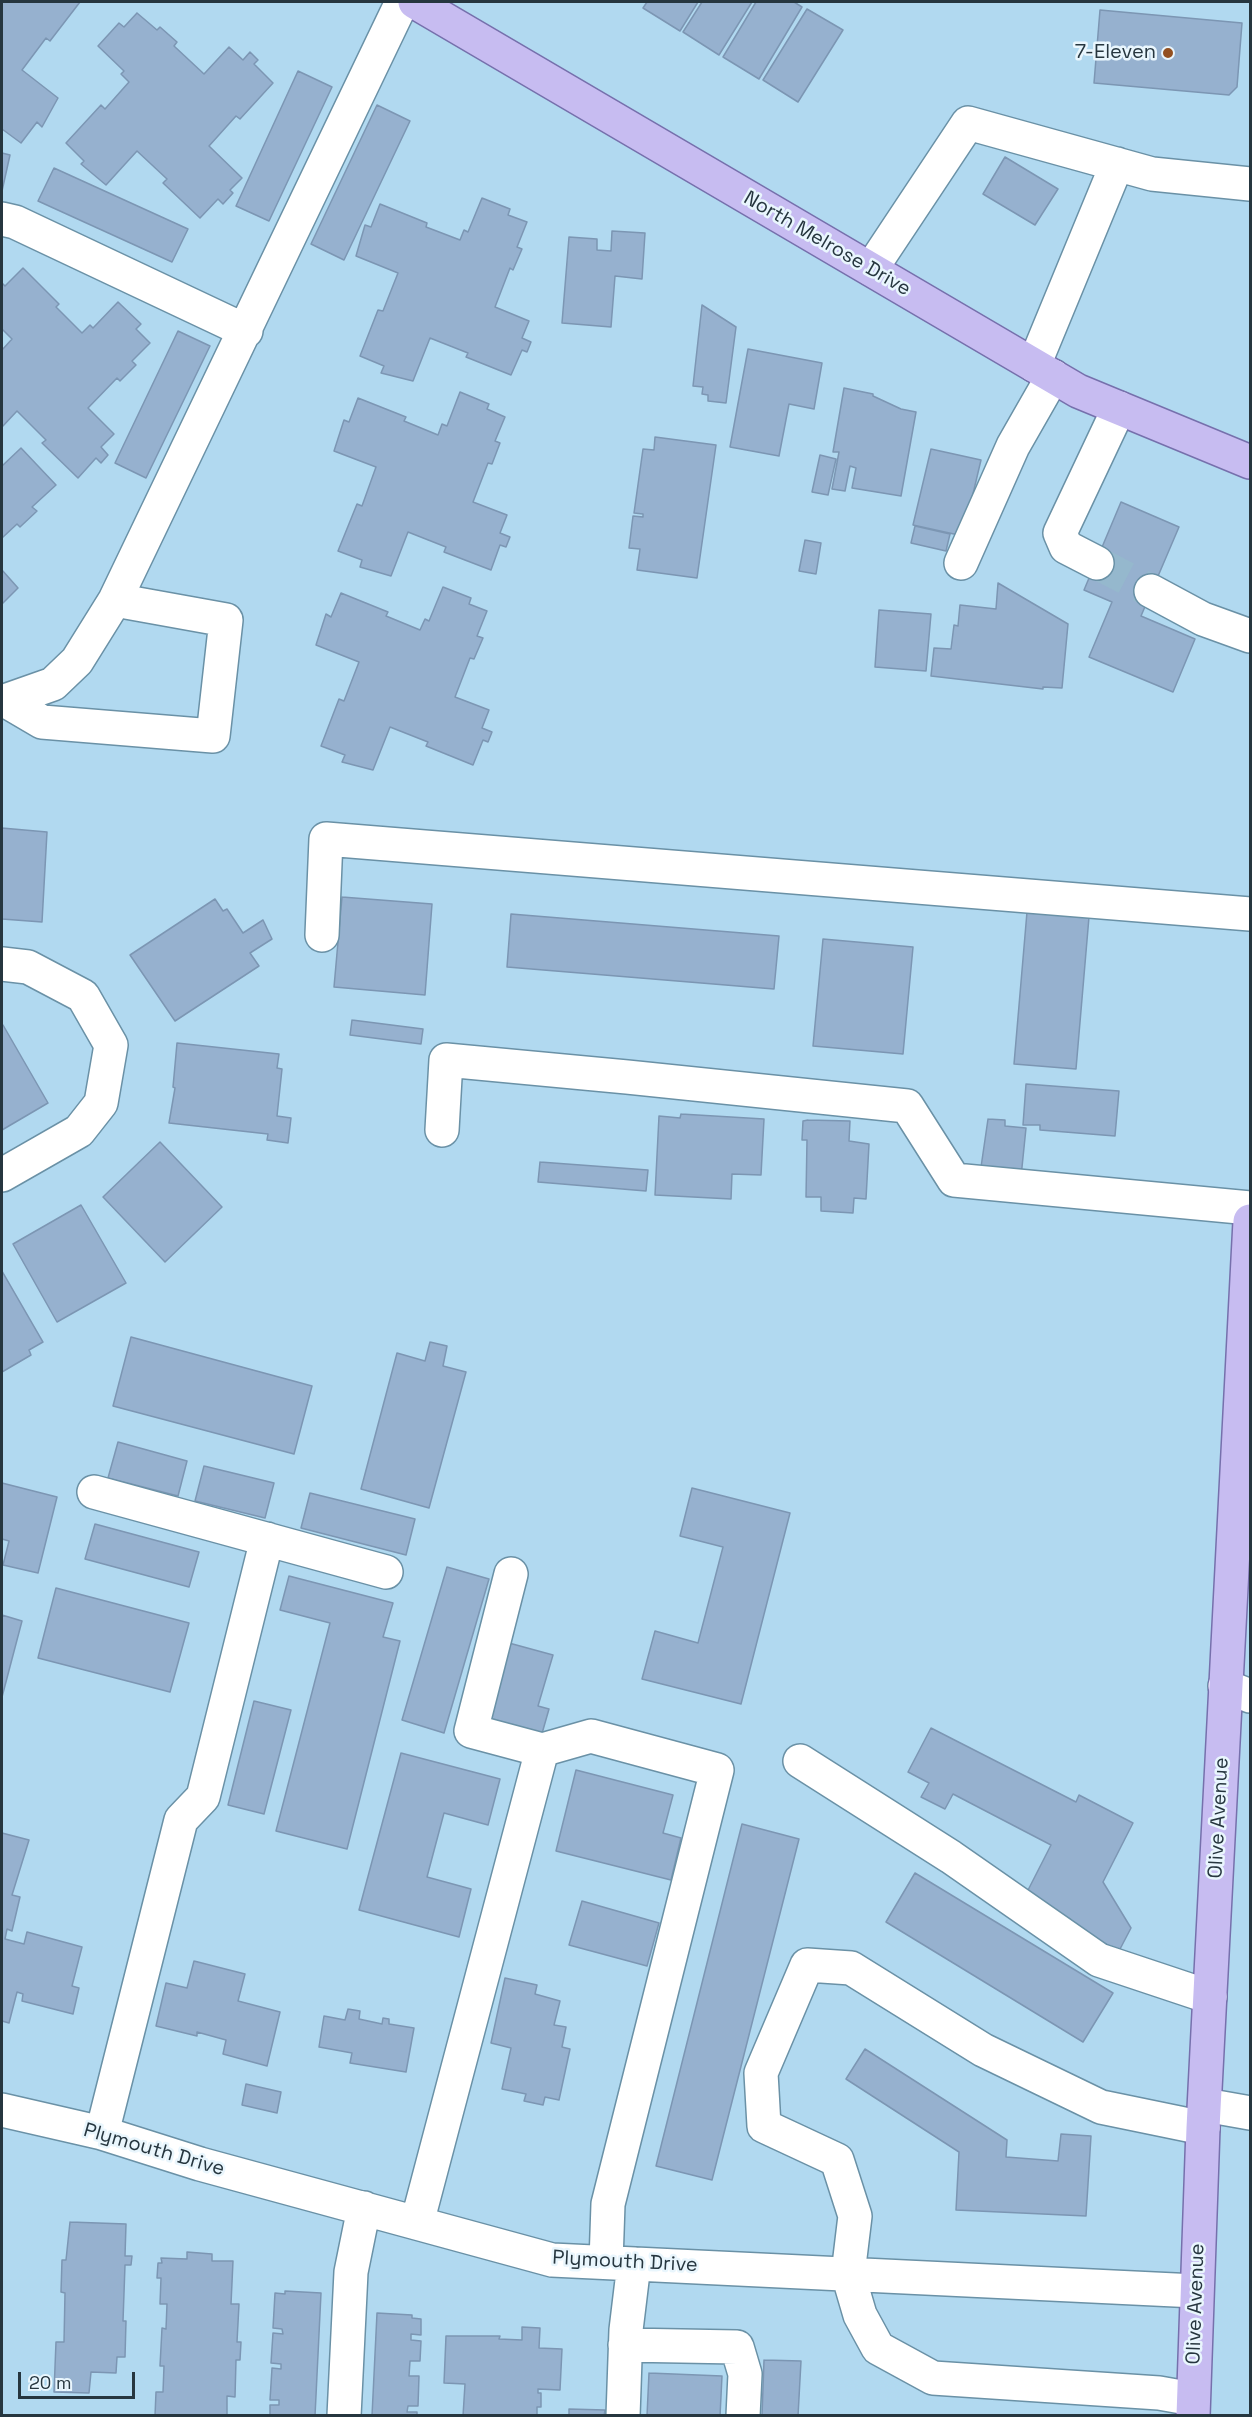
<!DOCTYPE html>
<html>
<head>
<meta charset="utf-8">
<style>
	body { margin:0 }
	#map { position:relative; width:1252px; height:2417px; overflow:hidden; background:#b1d9f0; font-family:"Space Grotesk",sans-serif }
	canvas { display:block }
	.frame { position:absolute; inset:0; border:3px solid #26363f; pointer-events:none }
	.scale { position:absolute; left:18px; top:2372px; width:117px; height:27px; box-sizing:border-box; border:3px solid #26363f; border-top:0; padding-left:8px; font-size:18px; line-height:21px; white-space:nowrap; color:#26363f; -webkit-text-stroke:4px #e9f6fd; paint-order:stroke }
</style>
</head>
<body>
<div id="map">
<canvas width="1252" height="2417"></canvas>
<div class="frame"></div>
<div class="scale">20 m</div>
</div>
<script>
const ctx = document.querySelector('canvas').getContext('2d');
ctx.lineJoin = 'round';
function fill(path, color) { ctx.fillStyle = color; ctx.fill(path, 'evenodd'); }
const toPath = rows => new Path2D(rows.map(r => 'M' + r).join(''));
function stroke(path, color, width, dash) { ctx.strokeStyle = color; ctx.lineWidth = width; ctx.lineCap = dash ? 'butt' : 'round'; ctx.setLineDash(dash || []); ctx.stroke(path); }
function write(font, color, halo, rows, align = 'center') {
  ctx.font = font + ' "Space Grotesk",sans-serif'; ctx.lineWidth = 5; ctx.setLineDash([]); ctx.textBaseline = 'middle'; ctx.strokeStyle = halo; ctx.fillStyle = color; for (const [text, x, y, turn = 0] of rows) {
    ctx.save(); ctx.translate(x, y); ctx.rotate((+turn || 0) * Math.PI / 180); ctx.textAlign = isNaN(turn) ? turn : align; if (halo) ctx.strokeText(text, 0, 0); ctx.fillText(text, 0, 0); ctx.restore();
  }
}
const building = toPath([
	[2,2,80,2,50,41,46,38,22,70,58,98,42,127,37,122,21,143,2,129,2,2],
	[647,2,698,2,680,31,643,8,647,2],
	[702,2,752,2,719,55,683,32,702,2],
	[756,2,794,2,802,7,759,79,723,57,756,2],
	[807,9,843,30,798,102,763,80,807,9],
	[1100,10,1242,23,1237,87,1229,95,1094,83,1100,10],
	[137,13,157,30,160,27,177,42,174,46,204,74,229,47,243,60,250,52,258,60,254,64,273,83,240,119,236,116,209,146,242,178,230,190,233,193,223,204,218,199,200,218,163,183,167,179,137,151,106,185,81,164,84,161,66,143,101,105,105,109,129,82,121,74,124,71,98,46,119,23,124,27,137,13],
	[298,71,332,87,269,221,236,206,298,71],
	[377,105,410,121,344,260,311,244,377,105],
	[2,153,10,155,2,191,2,153],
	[1005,157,1058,189,1035,225,983,194,1005,157],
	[54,168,188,229,172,262,38,201,54,168],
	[482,198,510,209,508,215,527,222,517,247,522,249,513,270,510,268,495,307,529,321,522,338,531,342,527,352,522,350,511,375,466,357,468,353,430,338,413,381,381,373,384,366,360,356,378,310,383,311,398,273,356,256,365,225,371,227,380,204,427,223,426,227,460,240,464,230,468,232,482,198],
	[612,231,645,233,642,279,615,276,611,327,562,323,569,237,597,239,597,250,611,251,612,231],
	[23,268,59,304,56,307,82,333,90,325,93,328,118,302,141,324,136,329,150,343,132,361,136,365,120,381,117,378,88,408,114,434,101,447,108,455,101,463,96,458,78,478,42,443,46,440,17,411,2,427,2,350,12,339,2,329,2,283,5,286,23,268],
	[702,305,736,327,726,403,708,401,708,395,702,394,703,387,693,386,702,305],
	[178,331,210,346,146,478,115,463,178,331],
	[748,349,822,363,814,409,789,404,779,456,730,447,748,349],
	[844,388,873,394,873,396,901,409,916,412,901,496,852,488,856,468,850,466,845,491,832,489,839,452,833,452,844,388],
	[460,392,489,404,487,409,505,417,495,441,500,443,492,464,488,463,473,502,507,515,500,533,510,537,506,547,500,545,491,570,444,552,446,547,408,532,391,576,360,567,362,560,338,551,357,504,362,506,376,467,334,451,344,420,349,422,358,398,406,417,404,421,438,435,442,424,447,426,460,392],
	[655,437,716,445,697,578,637,570,640,549,629,548,633,516,643,517,643,514,634,513,643,449,654,450,655,437],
	[21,448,56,485,32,507,37,511,20,527,17,524,2,538,2,466,21,448],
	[931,449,981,460,963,536,913,525,931,449],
	[820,455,836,459,828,495,812,492,820,455],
	[1121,502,1179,527,1141,616,1195,639,1173,692,1089,657,1112,602,1084,590,1121,502],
	[915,526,950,534,946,551,911,543,915,526],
	[805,540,821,543,816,574,799,571,805,540],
	[2,570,18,588,2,604,2,570],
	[998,583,1068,624,1062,688,1043,687,1043,689,931,676,934,648,951,649,954,625,958,626,960,605,996,609,998,583],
	[443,587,471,598,469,604,487,611,477,636,483,638,474,659,470,658,455,697,489,710,482,728,492,732,488,742,483,740,473,765,426,746,428,742,390,727,373,770,342,762,345,755,321,746,339,699,344,701,359,662,316,645,326,614,331,617,341,593,388,612,386,616,420,630,425,619,429,621,443,587],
	[879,610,931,614,926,671,875,667,879,610],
	[2,828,47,832,42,922,2,919,2,828],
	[342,897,432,904,425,995,334,987,342,897],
	[215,899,223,911,227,909,243,933,263,920,272,939,250,953,259,966,175,1021,130,955,215,899],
	[1027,912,1089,917,1076,1069,1014,1064,1027,912],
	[511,914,779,936,774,989,507,967,511,914],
	[823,939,913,947,903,1054,813,1046,823,939],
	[352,1020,423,1029,421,1044,350,1035,352,1020],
	[3,1025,48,1103,2,1130,2,1026,3,1025],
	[177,1043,279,1054,277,1068,282,1069,277,1116,291,1118,288,1143,267,1140,268,1134,169,1123,175,1088,173,1087,177,1043],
	[1026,1084,1119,1091,1115,1136,1040,1130,1040,1125,1023,1125,1026,1084],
	[681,1114,764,1119,761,1175,732,1174,731,1199,655,1195,659,1116,680,1118,681,1114],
	[988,1119,1005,1120,1005,1126,1026,1128,1021,1177,980,1174,988,1119],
	[808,1120,850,1121,849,1141,869,1144,866,1199,854,1198,853,1213,821,1211,821,1197,806,1197,807,1140,802,1140,803,1121,808,1120],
	[160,1142,222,1207,165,1262,103,1197,160,1142],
	[540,1162,648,1170,646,1191,538,1182,540,1162],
	[81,1205,126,1283,57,1322,13,1244,81,1205],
	[2,1271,43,1342,29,1350,31,1355,2,1372,2,1271],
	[131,1337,312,1386,294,1454,113,1406,131,1337],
	[430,1342,447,1346,443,1366,466,1372,429,1508,361,1489,397,1353,425,1361,430,1342],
	[118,1442,187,1461,178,1496,108,1478,118,1442],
	[204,1466,274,1483,265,1518,195,1501,204,1466],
	[2,1483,57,1497,38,1573,3,1565,9,1541,2,1539,2,1483],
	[692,1488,790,1513,741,1704,642,1679,655,1631,698,1643,723,1547,680,1536,692,1488],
	[310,1493,415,1519,406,1555,301,1528,310,1493],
	[95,1524,199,1552,189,1587,85,1559,95,1524],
	[447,1567,489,1579,444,1733,402,1720,447,1567],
	[289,1576,393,1603,383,1637,400,1641,347,1849,276,1831,330,1623,280,1610,289,1576],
	[56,1588,189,1623,170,1692,38,1658,56,1588],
	[2,1615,22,1621,2,1697,2,1615],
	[509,1643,553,1655,538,1706,549,1709,541,1737,487,1722,509,1643],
	[254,1701,291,1710,264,1814,228,1805,254,1701],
	[931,1728,1076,1802,1079,1795,1133,1823,1103,1882,1131,1928,1119,1951,1068,1924,1070,1919,1025,1896,1051,1845,953,1794,945,1809,921,1797,929,1783,908,1772,931,1728],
	[401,1753,500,1779,488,1825,444,1813,427,1877,471,1889,459,1937,359,1910,401,1753],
	[576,1770,673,1795,663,1833,681,1838,671,1880,556,1851,576,1770],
	[742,1824,799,1839,712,2180,656,2166,742,1824],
	[2,1833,29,1840,12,1895,20,1897,12,1931,7,1929,5,1939,24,1944,27,1932,82,1947,72,1986,79,1988,73,2014,22,2001,23,1994,17,1992,9,2023,2,2021,2,1833],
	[915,1873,1113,1993,1083,2042,886,1922,915,1873],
	[582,1901,659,1923,647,1966,569,1945,582,1901],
	[194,1961,245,1974,238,2001,280,2012,267,2066,223,2054,226,2040,197,2032,197,2036,156,2026,166,1983,187,1988,194,1961],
	[505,1978,537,1985,535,1994,560,2001,554,2025,566,2027,562,2047,570,2049,559,2100,545,2097,543,2105,524,2101,526,2094,502,2089,511,2048,491,2043,505,1978],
	[348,2009,360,2011,359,2019,382,2024,383,2018,389,2019,389,2024,414,2028,406,2072,350,2063,352,2053,319,2047,324,2016,345,2020,348,2009],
	[865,2049,1007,2140,1006,2157,1058,2161,1061,2134,1091,2136,1086,2216,956,2210,959,2152,846,2079,865,2049],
	[246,2084,281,2092,277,2113,242,2105,246,2084],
	[70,2222,126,2224,125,2256,132,2256,131,2265,125,2265,123,2321,126,2321,125,2357,117,2357,116,2373,91,2372,89,2393,54,2392,56,2342,64,2342,65,2293,61,2292,62,2260,66,2260,70,2222],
	[187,2252,212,2254,212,2261,233,2261,231,2304,239,2304,237,2342,241,2342,240,2360,236,2360,235,2397,227,2396,227,2416,155,2416,156,2392,163,2392,164,2366,160,2366,162,2328,166,2329,167,2304,160,2304,161,2278,157,2278,158,2263,162,2263,161,2258,187,2259,187,2252],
	[285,2291,321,2293,315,2416,270,2416,270,2405,279,2405,279,2400,270,2400,272,2368,281,2369,281,2364,271,2363,273,2333,283,2334,282,2329,273,2328,275,2293,285,2294,285,2291],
	[377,2313,412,2315,412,2318,421,2319,421,2335,411,2334,411,2340,421,2341,420,2361,410,2361,409,2376,419,2376,418,2406,408,2406,407,2412,417,2412,417,2416,372,2416,377,2313],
	[522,2327,540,2328,539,2348,562,2349,560,2390,538,2389,538,2393,541,2393,541,2407,537,2407,537,2416,463,2416,465,2384,444,2383,446,2336,500,2336,499,2339,522,2340,522,2327],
	[764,2360,801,2361,798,2416,762,2416,764,2360],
	[649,2373,722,2376,720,2416,647,2416,649,2373],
	[569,2409,605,2410,604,2416,569,2416,569,2409]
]);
const minorTunnel = toPath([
	[1097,563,1151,591]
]);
const minor = toPath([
	[2,219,15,222,246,331],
	[871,269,968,123,1152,174,1250,184],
	[1034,365,1117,164],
	[961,563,1013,446,1053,376],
	[1097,563,1066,547,1060,533,1119,408],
	[1151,591,1203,619,1250,636],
	[2,702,53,684,77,661,115,600,402,2],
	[8,702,42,722,213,736,226,620,115,600],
	[322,935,326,839,1250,914],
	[2,964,28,967,83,996,111,1045,101,1103,79,1131,2,1175],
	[442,1130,446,1060,627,1077,907,1106,954,1180,1250,1208],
	[94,1492,386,1572],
	[511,1574,471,1731,542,1750,591,1736,717,1770,608,2204,606,2262],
	[1225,1686,1250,1696],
	[800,1761,951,1857,1099,1960,1210,1997],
	[1205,2105,1250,2113],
	[2,2110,102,2133,200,2164,552,2260,1196,2291],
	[102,2133,181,1820,203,1797,267,1539],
	[417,2223,542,1750],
	[625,2345,737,2347,745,2374,743,2416],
	[1193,2399,1159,2393,933,2378,878,2348,860,2315,848,2274,855,2216,837,2160,764,2126,761,2073,807,1965,851,1968,983,2050,1101,2107,1203,2128],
	[344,2416,351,2272,364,2208],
	[623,2416,626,2330,634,2264]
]);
const major = toPath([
	[415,2,1078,391,1250,462],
	[1193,2416,1203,2128,1250,1221]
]);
const markers = [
	[1168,53,6,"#935021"]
];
const poiNames = [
	["7-Eleven",1156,53]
];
const streetNames = [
	["North Melrose Drive",827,244,30],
	["Olive Avenue",1219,1818,-87],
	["Plymouth Drive",154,2150,16],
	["Plymouth Drive",625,2262,3],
	["Olive Avenue",1196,2304,-88]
];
fill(building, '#96b1cf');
stroke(building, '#7c96b3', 1.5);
stroke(minorTunnel, '#95b8cd', 33, [33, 16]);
stroke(minor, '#6a91a6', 36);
stroke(major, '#7670ac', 36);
stroke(minor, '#fff', 33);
stroke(major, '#c7bcf1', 33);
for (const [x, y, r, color] of markers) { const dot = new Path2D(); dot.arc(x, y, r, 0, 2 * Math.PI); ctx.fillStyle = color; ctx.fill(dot); stroke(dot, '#e9f6fd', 2); }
write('20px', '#26363f', '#e9f6fd', poiNames, 'right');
write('20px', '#26363f', '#e9f6fd', streetNames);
</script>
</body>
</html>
